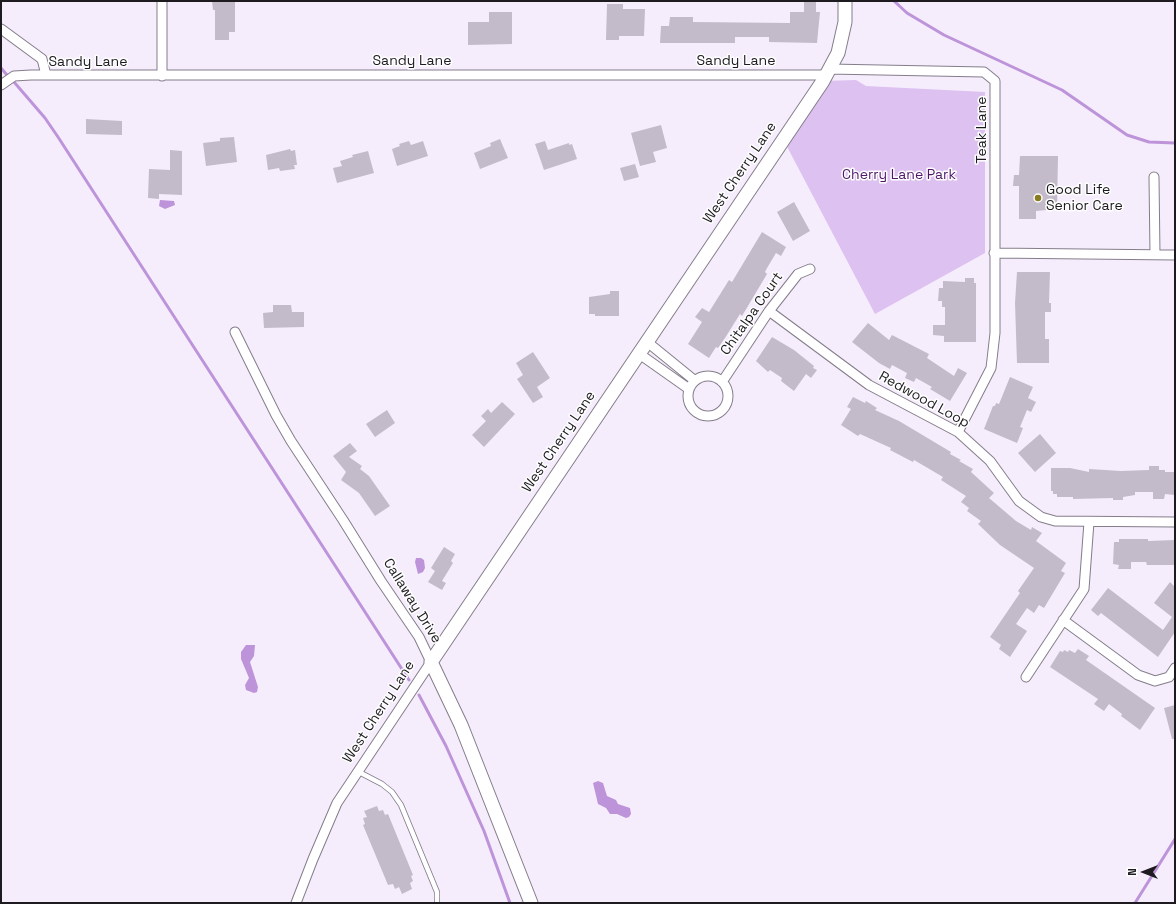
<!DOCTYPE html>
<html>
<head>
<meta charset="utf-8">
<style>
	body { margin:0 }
	#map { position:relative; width:1176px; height:904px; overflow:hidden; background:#f6edfc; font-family:"Space Grotesk",sans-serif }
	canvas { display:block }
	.frame { position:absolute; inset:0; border:2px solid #1e1b20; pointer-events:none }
	.north { position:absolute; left:1124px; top:852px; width:40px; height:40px; -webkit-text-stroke:3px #fefefe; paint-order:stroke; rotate:270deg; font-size:11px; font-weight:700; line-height:16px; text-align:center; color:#1e1b20 }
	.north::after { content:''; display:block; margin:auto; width:14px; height:18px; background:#1e1b20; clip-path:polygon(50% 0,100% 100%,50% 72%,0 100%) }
</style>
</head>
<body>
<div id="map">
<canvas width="1176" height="904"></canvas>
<div class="frame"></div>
<div class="north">N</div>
</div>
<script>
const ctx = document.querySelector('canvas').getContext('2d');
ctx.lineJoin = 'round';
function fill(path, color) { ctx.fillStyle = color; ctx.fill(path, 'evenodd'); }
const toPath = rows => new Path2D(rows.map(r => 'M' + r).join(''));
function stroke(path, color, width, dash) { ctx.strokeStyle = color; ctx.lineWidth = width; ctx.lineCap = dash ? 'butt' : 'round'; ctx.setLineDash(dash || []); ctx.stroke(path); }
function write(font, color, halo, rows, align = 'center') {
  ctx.font = font + ' "Space Grotesk",sans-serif'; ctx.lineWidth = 3; ctx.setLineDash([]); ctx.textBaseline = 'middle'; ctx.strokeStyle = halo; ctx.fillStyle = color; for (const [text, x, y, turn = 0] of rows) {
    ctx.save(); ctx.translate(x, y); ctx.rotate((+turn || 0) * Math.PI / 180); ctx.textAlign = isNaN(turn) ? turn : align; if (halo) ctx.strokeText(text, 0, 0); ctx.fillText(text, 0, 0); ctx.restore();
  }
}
const green = toPath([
	[856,80,866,86,985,92,985,253,875,314,783,139,823,81]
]);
const water = toPath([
	[160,200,174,201,175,205,165,209,159,206],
	[416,558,421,558,424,560,425,568,423,572,418,574,415,562],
	[246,645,255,645,254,656,250,662,258,687,257,692,254,693,246,690,245,685,249,678,241,659,241,652],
	[598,781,603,783,607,796,616,800,618,804,630,808,631,814,629,817,626,818,617,814,610,814,606,808,598,804,593,783]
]);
const stream = toPath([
	[894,1,907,13,944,35,1062,90,1127,135,1149,142,1175,143],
	[1,68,7,75],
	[14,82,45,118,58,137,409,680],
	[419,695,446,746,484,831,510,903],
	[1135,903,1175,839]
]);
const building = toPath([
	[212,1,235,1,235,32,229,32,229,40,215,40,215,10,213,10],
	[804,1,816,1,816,12,820,12,817,43,769,42,769,37,735,37,735,43,660,43,661,26,669,26,670,17,693,17,693,22,790,23,790,12,804,12],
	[607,4,623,4,623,9,645,9,644,36,619,36,619,40,606,40],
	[489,12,512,12,512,44,468,45,468,22,489,22],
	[86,119,122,121,122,135,86,134],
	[661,125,667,148,653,152,656,162,640,166,631,133],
	[234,137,237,162,206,166,203,143,220,141,220,138],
	[500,139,508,158,480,169,474,153,491,146,490,143],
	[409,141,411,145,423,141,428,156,397,166,392,149,400,146,399,144],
	[545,141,548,150,569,143,569,145,572,144,577,159,544,170,535,144],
	[290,149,291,151,295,150,297,165,294,165,295,169,280,171,279,168,268,170,266,155],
	[170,150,182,151,182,195,159,194,159,199,148,198,149,169,170,170],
	[368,151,374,173,337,183,333,168,342,166,340,161,353,157,352,155],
	[1020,156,1058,156,1057,209,1036,211,1036,219,1019,219,1019,186,1013,186,1014,175,1019,175],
	[635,164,639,177,624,181,620,168],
	[794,202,810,231,793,241,777,212],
	[762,232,786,247,781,256,776,253,767,268,765,272,767,274,742,316,740,314,725,338,718,348,716,347,709,358,688,344,702,322,695,317,702,308,709,312,729,280,732,282],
	[1017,272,1050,272,1049,303,1051,303,1051,312,1045,312,1045,339,1049,339,1049,363,1017,363,1015,303],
	[965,278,974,278,974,283,976,283,976,342,944,342,944,336,933,335,933,325,945,325,945,307,942,307,942,301,938,301,939,288,943,288,943,281,965,282],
	[610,291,619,291,619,316,595,316,595,314,589,314,589,297,610,294],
	[273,305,291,305,292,312,304,312,304,327,264,328,263,313,273,312],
	[868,323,889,340,892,335,929,354,927,358,954,376,958,368,967,373,950,401,930,389,932,387,916,378,914,382,905,378,907,373,892,365,890,369,879,363,852,342],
	[772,337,794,350,814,366,813,368,817,370,811,378,806,374,794,391,781,381,782,378,770,370,768,372,756,361],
	[533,352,550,378,537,387,543,397,533,403,517,379,523,375,516,363],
	[1010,377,1033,387,1028,398,1036,402,1031,412,1027,410,1020,427,1023,428,1017,443,984,429,993,406,995,406,996,403,999,404],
	[853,397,865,403,866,401,877,408,875,410,899,421,951,452,950,454,961,460,959,461,973,469,971,472,994,493,989,498,1016,521,1031,530,1032,527,1042,533,1036,541,1066,563,1061,571,1065,573,1044,608,1039,605,1034,613,1027,608,1016,624,1027,631,1010,657,999,649,1001,645,990,637,1020,593,1018,591,1034,568,1000,545,978,524,981,521,967,511,969,508,961,502,966,496,941,480,943,477,914,460,913,462,890,450,891,448,860,434,858,436,841,425,851,409,847,407],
	[502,402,515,414,484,447,472,435,486,421,481,416,488,409,491,413],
	[387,410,395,423,375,437,366,424],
	[1040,434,1056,453,1035,472,1018,453],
	[350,443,357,451,349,457,362,466,360,469,369,476,390,506,375,516,359,493,341,480,346,472,333,456],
	[1149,466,1159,466,1159,470,1165,470,1165,472,1175,472,1175,495,1165,494,1164,499,1153,499,1153,492,1135,492,1135,495,1123,497,1123,500,1113,500,1113,498,1073,499,1073,497,1057,497,1057,494,1053,494,1053,491,1051,491,1051,468,1070,468,1089,472,1089,469,1121,471,1149,470],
	[1119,539,1148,539,1148,541,1175,540,1175,565,1147,565,1146,562,1131,562,1131,569,1118,569,1119,565,1113,564,1114,542,1119,542],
	[444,547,455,554,451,561,453,563,442,581,446,583,442,590,428,582,435,571,431,568],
	[1170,582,1175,587,1175,632,1158,657,1101,613,1098,616,1091,610,1108,588,1163,630,1172,617,1154,603],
	[1078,649,1089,656,1086,660,1155,708,1140,730,1121,716,1122,714,1109,704,1104,711,1094,704,1098,699,1050,667,1060,651,1063,652,1064,650,1068,652,1069,650,1075,653],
	[1175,705,1175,739,1172,739,1164,708],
	[377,806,379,811,383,810,385,815,388,814,413,875,411,876,413,881,410,883,412,889,402,894,399,887,395,889,393,884,388,885,363,825,365,824,363,818,367,817,364,811]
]);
const lane = toPath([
	[359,772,382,784,392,792,401,805,437,892,437,903]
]);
const street = toPath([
	[162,1,162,76],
	[1,29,42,59,46,75],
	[829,69,984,72,995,81,995,333,991,368,958,432],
	[1,85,14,76,31,75,826,75],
	[1154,177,1155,255],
	[994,253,1175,255],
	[769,311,869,385,958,432,990,461,1019,501,1041,517,1055,521,1175,522],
	[235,332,276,415,291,441,343,520,381,581,419,637,431,662,337,803,313,859,296,903],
	[646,341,694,380],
	[638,353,689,389],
	'688 396a20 20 0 1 1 40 0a20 20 0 1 1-40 0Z',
	[722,382,769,311,798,274,810,269],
	[1063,620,1138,675,1155,681,1169,677,1175,668],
	[1026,677,1084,589,1089,522]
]);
const secondary = toPath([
	[531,903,461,725,431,662,823,81,838,53,845,22,845,1]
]);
const markers = [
	[1038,198,4,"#887c21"]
];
const streetNames = [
	["Sandy Lane",412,61],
	["Sandy Lane",736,61],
	["Sandy Lane",88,62],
	["Teak Lane",982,130,-90],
	["West Cherry Lane",740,173,-56],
	["Chitalpa Court",752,314,-55],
	["Redwood Loop",924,400,29],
	["West Cherry Lane",559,442,-56],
	["Callaway Drive",412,601,58],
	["West Cherry Lane",379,712,-57]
];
const parkNames = [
	["Cherry Lane Park",899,175]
];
const poiNames = [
	["Good Life",1046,190],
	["Senior Care",1046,206]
];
fill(green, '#ddc1f1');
fill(water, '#bd94d9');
stroke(stream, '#bd94d9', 3);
fill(building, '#c3bbc9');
stroke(lane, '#847d8a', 6);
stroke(street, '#847d8a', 11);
stroke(secondary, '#847d8a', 15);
stroke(lane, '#fff', 4.5);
stroke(street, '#fff', 9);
stroke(secondary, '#fff', 13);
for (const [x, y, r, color] of markers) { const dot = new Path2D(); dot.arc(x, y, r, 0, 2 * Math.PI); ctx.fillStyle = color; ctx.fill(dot); stroke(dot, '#fefefe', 1.5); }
write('14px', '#1e1b20', '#fefefe', streetNames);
write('14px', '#4e176a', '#fefefe', parkNames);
write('14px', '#1e1b20', '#fefefe', poiNames, 'left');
</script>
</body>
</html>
